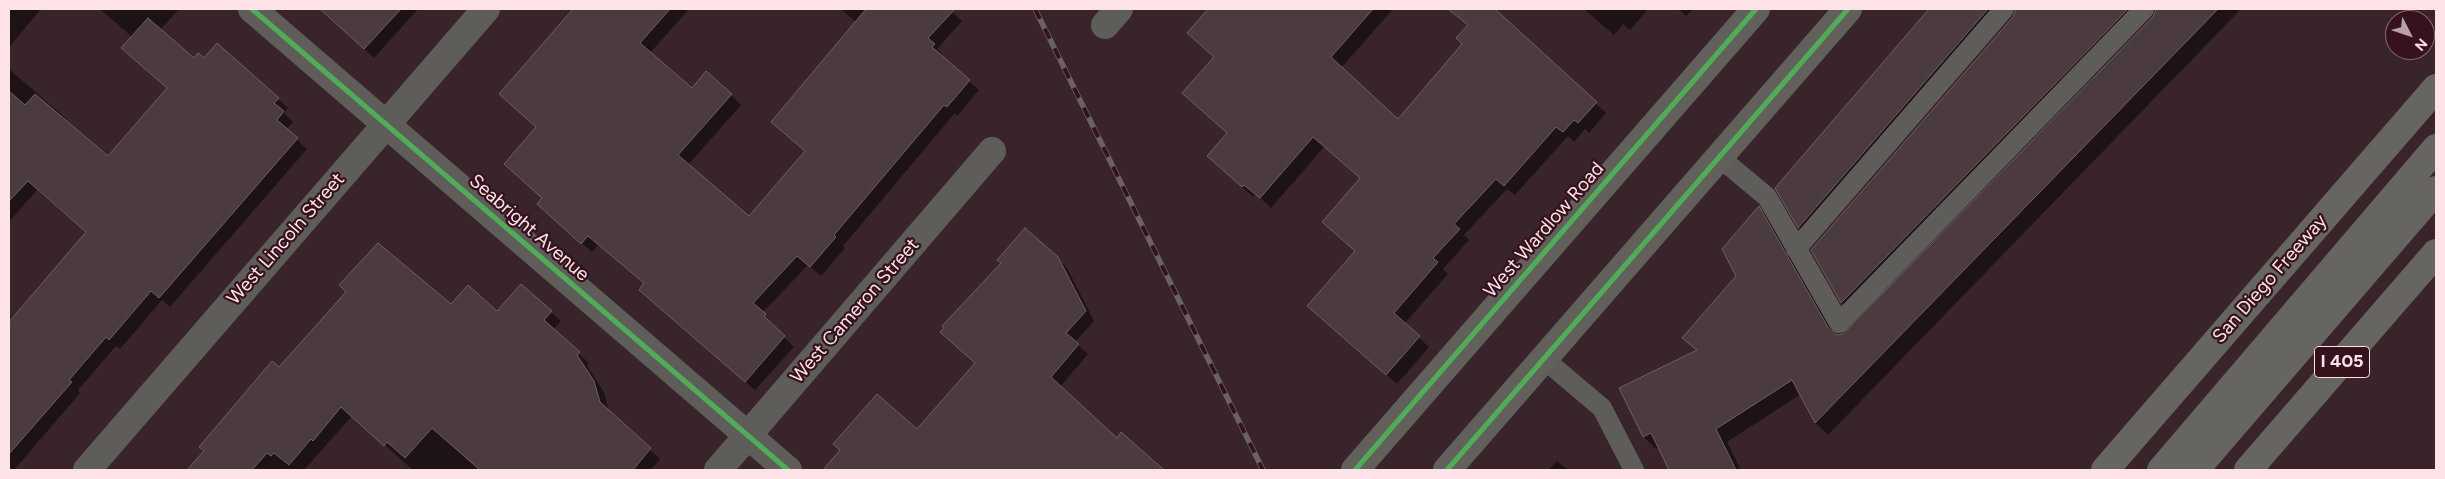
<!DOCTYPE html>
<html>
<head>
<meta charset="utf-8">
<style>
	body { margin:0 }
	#map { position:relative; width:2445px; height:479px; overflow:hidden; background:#38242a; font-family:Figtree,sans-serif }
	canvas { display:block }
	.frame { position:absolute; inset:0; border:10px solid #fde3e8; pointer-events:none }
	.north { position:absolute; left:2385px; top:10px; width:50px; height:50px; box-sizing:border-box; background:#35121c; border:1px solid #85666e; border-radius:50%; rotate:131deg; font-size:14px; font-weight:700; line-height:20px; text-align:center; color:#fde3e8 }
	.north::after { content:''; display:block; margin:auto; width:18px; height:22px; background:#b8a0a6; clip-path:polygon(50% 0,100% 100%,50% 72%,0 100%) }
</style>
</head>
<body>
<div id="map">
<canvas width="2445" height="479"></canvas>
<div class="frame"></div>
<div class="north">N</div>
</div>
<script>
const ctx = document.querySelector('canvas').getContext('2d');
ctx.lineJoin = 'round';
function fill(path, color) { ctx.fillStyle = color; ctx.fill(path, 'evenodd'); }
const toPath = rows => new Path2D(rows.map(r => 'M' + r).join(''));
function stroke(path, color, width, dash) { ctx.strokeStyle = color; ctx.lineWidth = width; ctx.lineCap = dash ? 'butt' : 'round'; ctx.setLineDash(dash || []); ctx.stroke(path); }
function write(font, color, halo, rows, align = 'center') {
  ctx.font = font + ' Figtree,sans-serif'; ctx.lineWidth = 4.5; ctx.setLineDash([]); ctx.textBaseline = 'middle'; ctx.strokeStyle = halo; ctx.fillStyle = color; for (const [text, x, y, turn = 0] of rows) {
    ctx.save(); ctx.translate(x, y); ctx.rotate((+turn || 0) * Math.PI / 180); ctx.textAlign = isNaN(turn) ? turn : align; if (halo) ctx.strokeText(text, 0, 0); ctx.fillText(text, 0, 0); ctx.restore();
  }
}
const shadow = toPath([
	[9,9,41,9,9,47],
	[100,9,179,9,160,30,194,60,204,59,217,45,288,108,284,113,293,122,286,129,307,149,170,307,162,300,120,349,116,346,78,390,80,393,14,470,9,470,9,324,87,233,37,190,9,222,9,69,62,115,71,124,70,126,108,158,169,89,132,37],
	[321,9,418,9,374,58],
	[575,9,689,9,650,53,692,90,731,95,741,105,688,165,749,218,806,152,856,22,841,9,949,9,962,21,937,49,943,55,942,57,979,90,957,116,955,113,843,246,845,248,821,276,808,265,762,313,774,325,773,327,794,347,755,390,650,300,640,290,645,284,598,245,592,252,548,214,544,198,538,128,501,94],
	[1209,9,1393,9,1341,68,1398,120,1464,45,1457,38,1480,9,1493,9,1606,113,1589,133,1585,129,1574,142,1568,136,1515,195,1507,189,1464,235,1469,240,1443,269,1448,274,1404,324,1429,347,1397,384,1319,317,1356,252,1361,179,1325,146,1271,208,1256,194,1253,197,1219,166,1228,134,1215,58,1188,33],
	[1584,9,1648,9,1630,30,1623,24,1614,35],
	[1678,9,1693,9,1686,16],
	[1931,9,2241,9,1828,435,1816,423,1801,394,1727,442,1741,470,1671,470,1659,447,1656,449,1644,437,1698,351,1684,338,1738,276,1759,208,1771,220,1837,336,1844,335,2154,18,2156,10,2148,13,1854,315,1842,303,1812,250,2014,17,2018,9,2007,13,1811,239,1799,227,1776,188],
	[1057,258,1067,268,1094,321,1075,342,1088,354,1060,387,1117,439,1121,434,1163,470,846,470,834,459,917,431,976,363,941,332],
	[451,306,498,312,551,312,561,321,553,330,589,363,587,366,604,392,609,412,660,459,651,470,413,470,352,416,304,470,189,470,279,369],
	[1557,461,1568,470,1548,470]
]);
const building = toPath([
	[320,9,401,9,364,49,320,9],
	[573,9,670,9,640,43,692,88,706,71,732,94,678,155,749,216,805,151,771,122,866,9,955,9,928,38,935,44,932,47,970,80,947,107,944,105,834,235,836,237,810,267,797,256,753,303,766,314,764,316,785,336,745,382,639,290,644,283,588,236,581,244,537,204,542,198,504,164,536,127,499,94,573,9],
	[1208,9,1373,9,1331,57,1398,119,1462,44,1456,38,1468,25,1448,9,1495,9,1597,102,1578,123,1574,120,1563,132,1556,127,1504,186,1496,179,1454,224,1460,229,1433,258,1438,262,1394,313,1420,336,1386,375,1307,306,1355,251,1322,222,1360,178,1313,137,1260,198,1244,185,1242,187,1207,156,1227,133,1182,93,1214,57,1187,33,1208,9],
	[1929,9,1988,9,1798,228,1775,188,1929,9],
	[2016,9,2128,9,1841,303,1811,250,2013,17,2016,9],
	[2156,9,2218,9,1815,423,1792,380,1716,429,1736,470,1669,470,1651,433,1643,437,1619,388,1697,350,1682,338,1736,276,1722,249,1759,206,1829,329,1837,335,1843,334,2153,17,2156,9],
	[148,18,194,58,198,53,204,58,217,43,279,98,274,103,284,111,277,120,298,138,159,298,151,291,109,340,106,337,69,380,72,382,9,454,9,322,86,232,28,181,9,201,9,91,25,105,35,94,108,156,167,88,121,48,148,18],
	[1025,228,1058,257,1086,311,1066,333,1079,344,1051,377,1117,438,1121,432,1164,470,823,470,840,450,833,444,877,394,917,429,975,363,940,332,944,328,942,326,1001,263,997,260,1025,228],
	[378,243,451,304,468,285,497,311,521,284,552,311,544,320,580,352,577,355,594,381,600,402,651,448,633,470,480,470,432,428,405,458,387,442,384,446,341,407,313,441,311,439,289,465,274,453,271,456,267,453,252,470,187,470,204,451,199,447,272,361,279,367,346,292,339,285,378,243]
]);
const lane = toPath([
	[1719,157,1767,197,1839,323,2144,9],
	[1796,249,2004,9],
	[1544,359,1602,408,1634,470]
]);
const street = toPath([
	[252,9,788,470],
	[1105,25,1119,9],
	[87,470,486,9],
	[718,470,992,151]
]);
const secondary = toPath([
	[1355,470,1756,9],
	[1447,470,1848,9]
]);
const highway = toPath([
	[2105,470,2436,88],
	[2161,470,2436,148],
	[2195,470,2436,190],
	[2248,470,2436,253]
]);
const rail = toPath([
	[1035,9,1263,470]
]);
const cycleway = toPath([
	[252,9,788,470],
	[1355,470,1756,9],
	[1447,470,1848,9]
]);
const shields = [
	[2342,362,55]
];
const shieldNames = [
	["I 405",2342,362]
];
const streetNames = [
	["Seabright Avenue",529,228,41],
	["West Wardlow Road",1544,230,-49],
	["West Lincoln Street",286,239,-49],
	["San Diego Freeway",2270,279,-49],
	["West Cameron Street",855,311,-49]
];
fill(shadow, '#0007');
fill(building, '#4b3a3f');
stroke(building, '#705e63', 1);
stroke(lane, '#5f5d5a', 20);
stroke(street, '#5f5d5a', 28);
stroke(secondary, '#61605b', 28);
stroke(highway, '#67655f', 28);
stroke(rail, '#6a6262', 5.5);
stroke(rail, '#35121c', 4, [11]);
stroke(cycleway, '#51ab58', 5);
for (const [x, y, w] of shields) { const box = new Path2D(); box.roundRect(x - w / 2, y - 15.5, w, 31, 4); ctx.fillStyle = '#35121c'; ctx.fill(box); stroke(box, '#fde3e8', 1); }
write('bold 18px', '#fde3e8', null, shieldNames);
write('19px', '#fde3e8', '#35121c', streetNames);
</script>
</body>
</html>
